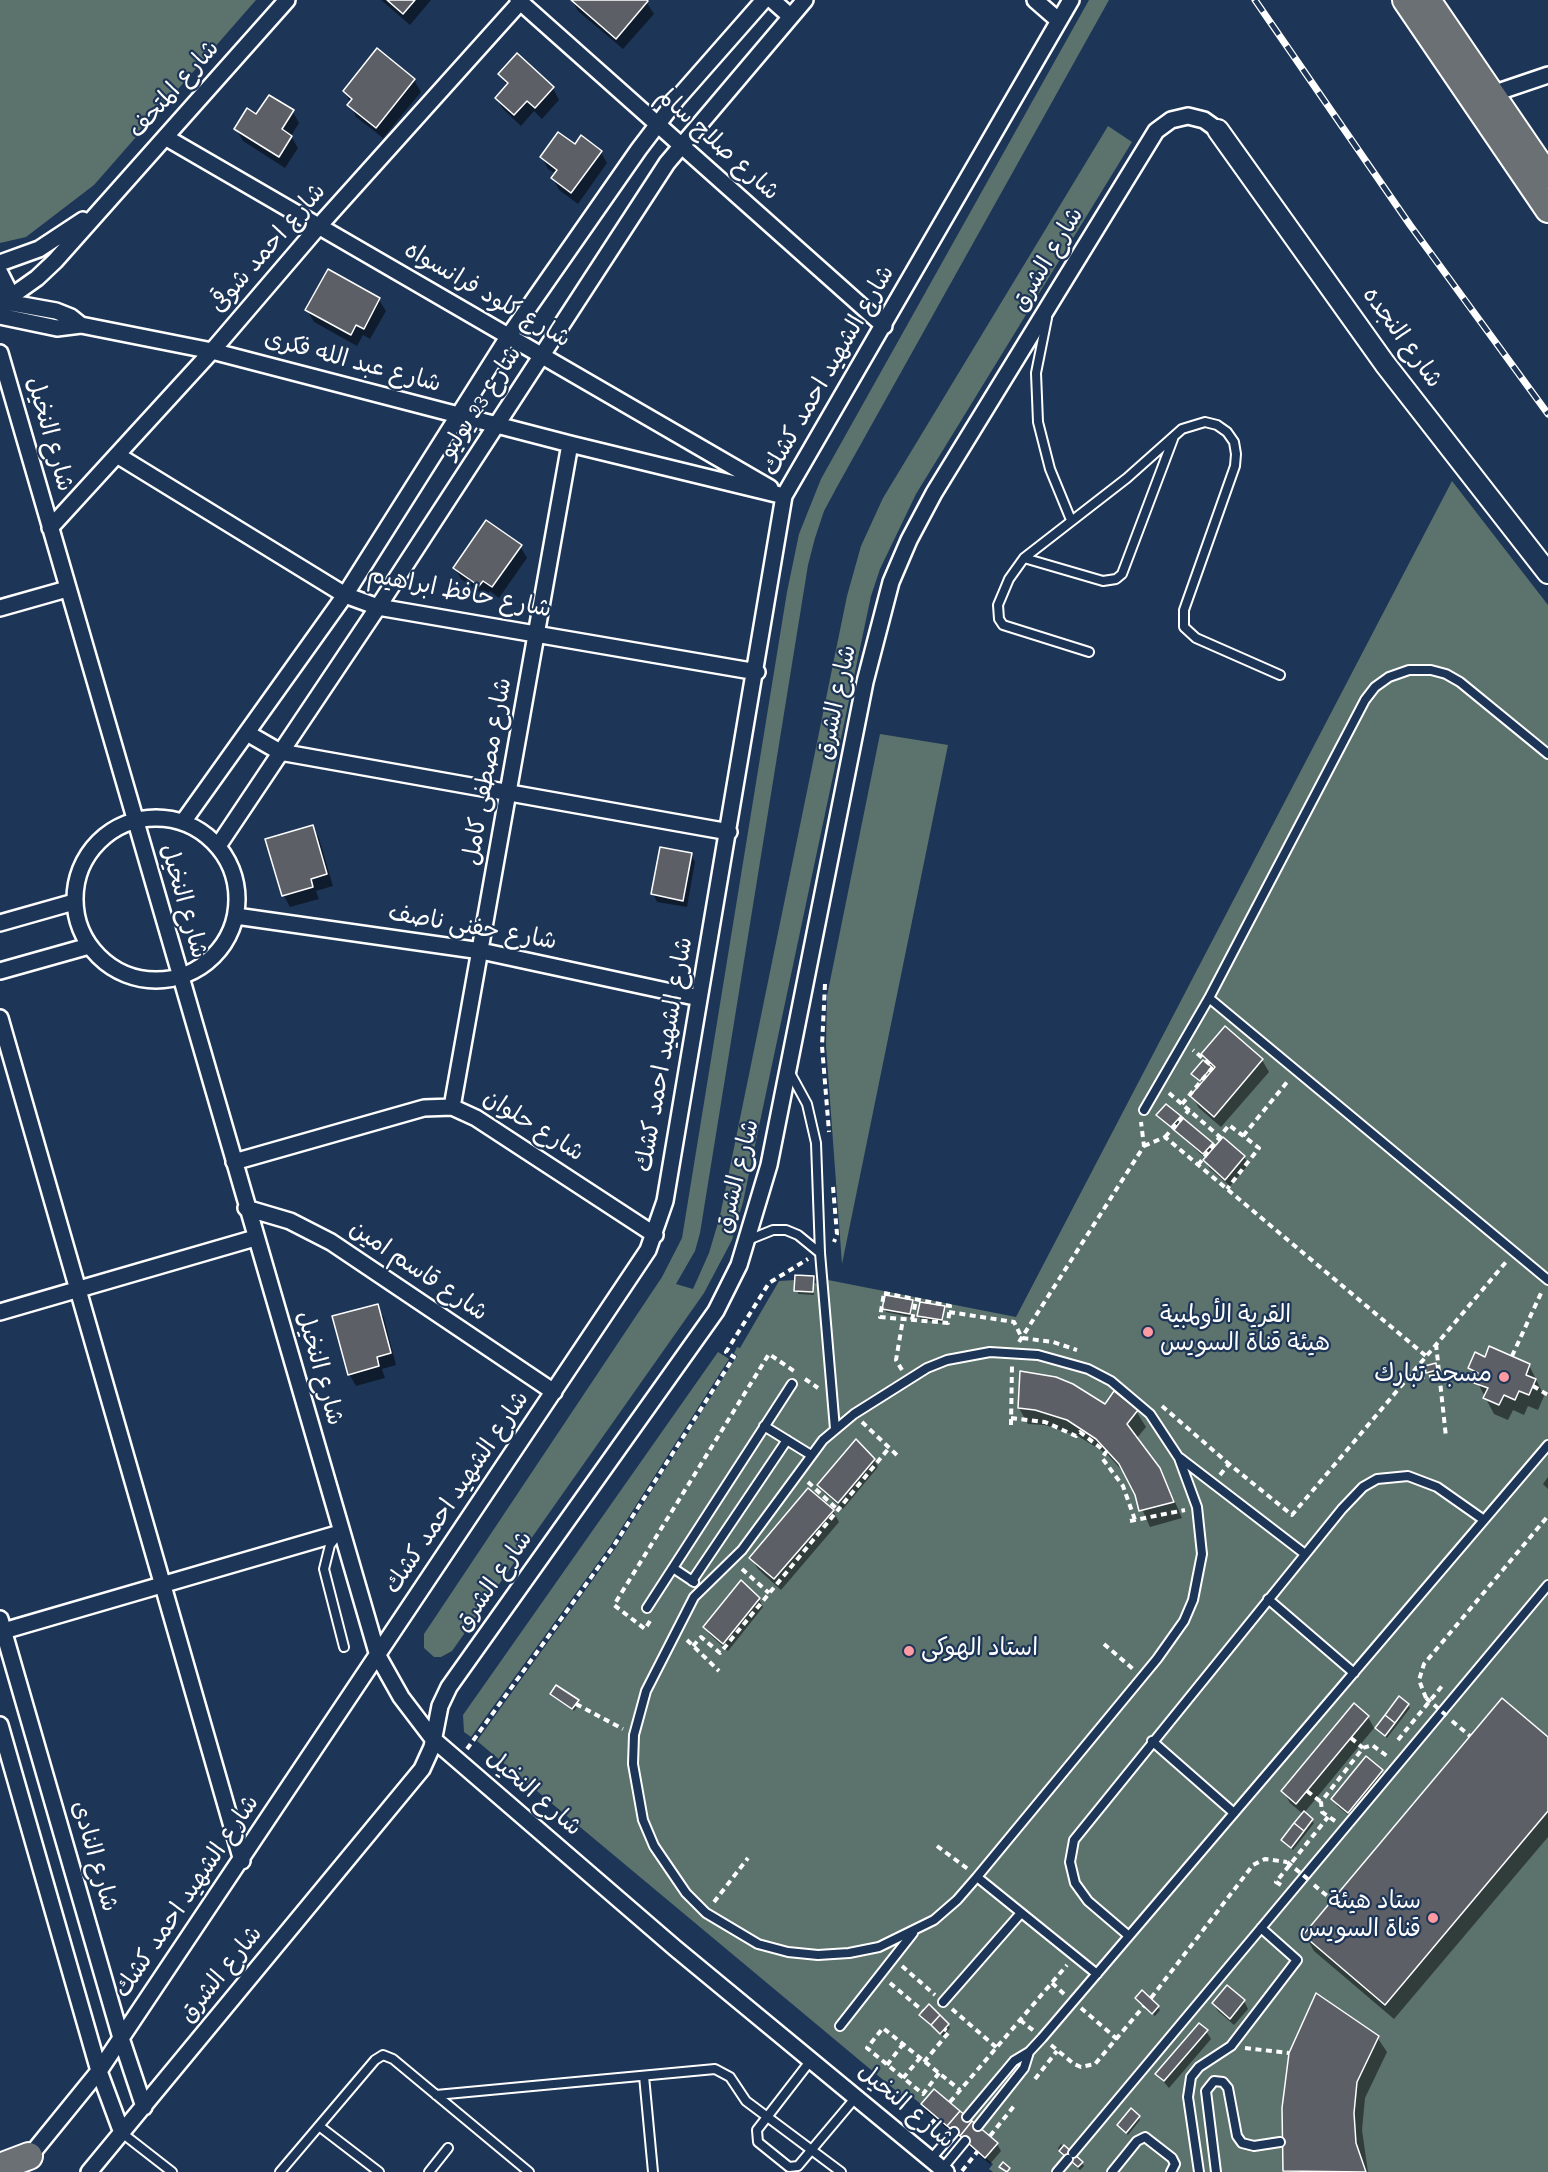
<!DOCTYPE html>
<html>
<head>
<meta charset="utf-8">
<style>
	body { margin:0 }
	canvas { display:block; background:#1d3557 }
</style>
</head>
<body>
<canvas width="1548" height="2172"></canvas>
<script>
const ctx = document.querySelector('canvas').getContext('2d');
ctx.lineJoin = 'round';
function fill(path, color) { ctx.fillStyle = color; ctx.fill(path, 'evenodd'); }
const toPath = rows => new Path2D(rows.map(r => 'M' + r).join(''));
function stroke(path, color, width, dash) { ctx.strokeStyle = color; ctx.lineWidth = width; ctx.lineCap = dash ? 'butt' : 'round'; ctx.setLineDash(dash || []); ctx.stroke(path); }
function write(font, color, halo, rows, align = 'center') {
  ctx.font = font + ' "Indie Flower","Playpen Sans Arabic",sans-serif'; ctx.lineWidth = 4.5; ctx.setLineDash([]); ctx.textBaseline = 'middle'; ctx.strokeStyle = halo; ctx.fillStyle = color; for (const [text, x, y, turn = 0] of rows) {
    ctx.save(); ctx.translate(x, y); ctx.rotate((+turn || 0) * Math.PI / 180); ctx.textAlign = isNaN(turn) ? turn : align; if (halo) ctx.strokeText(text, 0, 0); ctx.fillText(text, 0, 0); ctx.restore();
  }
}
const green = toPath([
	[0,0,256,0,94,185,26,237,0,243],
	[1089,0,1109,0,838,485,824,511,815,538,808,565,700,1233,695,1251,676,1284,693,1289,709,1253,720,1216,847,596,861,546,883,498,1108,126,1132,142,916,494,880,569,871,596,743,1202,732,1240,704,1293,452,1651,441,1657,434,1657,424,1648,424,1634,662,1277,682,1238,787,592,799,534,821,479],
	[1452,481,1548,605,1548,2172,993,2172,989,2169,993,2164,947,2126,910,2095,906,2099,477,1741,615,1549,737,1356,734,1353,737,1347,740,1348,779,1281,795,1280,795,1275,814,1276,814,1283,827,1285,828,1280,1016,1317],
	[880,734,948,745,842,1264,826,1046,827,996],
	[718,1352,729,1359,610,1546,471,1737,464,1732,463,1715]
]);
const shadow = toPath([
	[381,0,431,0,410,25],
	[572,0,645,0,654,14,623,49,578,11],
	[500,74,553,88,559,100,542,119,534,111,521,126,503,109,496,98,507,86],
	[414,80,421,92,383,138,356,117,345,91],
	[293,112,299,123,291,136,298,148,285,168,243,141,236,129,257,116],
	[575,146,601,152,607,163,578,204,559,190,553,178,556,174,548,169,542,157],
	[379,300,386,311,370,339,363,335,357,346,314,322,307,310],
	[520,546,527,558,499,598,490,591,486,597,461,579,455,568],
	[312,826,319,838,333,886,316,891,319,899,290,907,284,896,267,840],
	[691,854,695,862,687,907,657,902,653,894],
	[1225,1028,1262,1060,1269,1072,1221,1127,1199,1108,1192,1096,1203,1084,1193,1074,1210,1067,1203,1054],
	[1158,1115,1179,1117,1215,1149,1223,1139,1244,1157,1249,1164,1230,1186,1209,1168,1206,1159],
	[797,1277,813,1277,814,1295,798,1294],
	[912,1302,911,1317,886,1312,884,1309],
	[377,1306,384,1318,396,1365,382,1369,385,1378,356,1386,349,1374],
	[944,1308,943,1323,920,1319,919,1315],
	[1486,1359,1529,1365,1544,1396,1538,1410,1528,1406,1524,1415,1513,1410,1508,1420,1494,1414,1470,1368],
	[1426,1367,1437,1368,1438,1374,1430,1376],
	[1105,1406,1136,1411,1146,1427,1136,1439,1168,1486,1182,1518,1150,1527,1128,1477,1107,1454,1078,1436,1045,1425,1028,1424,1019,1408],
	[874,1460,878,1467,843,1509,823,1492,819,1485],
	[1548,1477,1548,1489,1543,1484],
	[833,1511,839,1522,781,1590,758,1569,751,1558],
	[759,1599,763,1607,728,1651,709,1634,705,1627],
	[552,1694,578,1701,579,1704,574,1711],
	[1408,1705,1410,1708,1387,1738,1378,1731,1377,1728],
	[1368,1717,1374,1728,1304,1813,1314,1823,1293,1850,1283,1840,1303,1814,1290,1803,1283,1791],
	[1548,1739,1548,1837,1394,2019,1314,1951,1305,1935],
	[1381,1771,1386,1779,1353,1819,1337,1806,1333,1799],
	[1139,2001,1158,2007,1160,2010,1155,2016],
	[1244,2001,1248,2009,1234,2025,1218,2011,1213,2003],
	[923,2018,948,2025,950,2028,943,2036],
	[1206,2031,1211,2039,1169,2088,1157,2074],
	[1377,2037,1387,2052,1365,2098,1362,2130,1368,2172,1285,2172],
	[923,2104,997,2144,1001,2151,990,2164,927,2112],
	[1139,2117,1140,2120,1128,2135,1118,2125],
	[1061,2144,1082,2163,1084,2166,1080,2170,1059,2152,1058,2148]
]);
const building = toPath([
	[387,0,415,0,403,14,387,0],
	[571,0,647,0,648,1,616,39,571,0],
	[377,48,415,79,376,128,347,105,352,99,343,91,377,48],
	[517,53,554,87,535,108,527,101,514,115,495,98,508,83,498,74,517,53],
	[269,95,294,110,282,129,292,136,279,157,234,129,247,108,256,114,269,95],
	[558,132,575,144,581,135,602,151,571,193,551,178,557,170,540,157,558,132],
	[328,269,380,298,364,329,356,325,351,335,305,310,328,269],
	[486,520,522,545,492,587,483,581,479,586,453,568,486,520],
	[313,825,327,874,311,879,313,887,282,896,265,839,313,825],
	[660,847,692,853,683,901,651,894,660,847],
	[1225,1026,1263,1059,1214,1117,1190,1096,1215,1067,1201,1054,1225,1026],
	[1203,1060,1212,1067,1200,1081,1191,1074,1203,1060],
	[1166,1104,1181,1116,1171,1127,1156,1115,1166,1104],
	[1183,1118,1213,1143,1203,1154,1174,1130,1183,1118],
	[1223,1137,1245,1156,1225,1180,1203,1160,1223,1137],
	[795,1275,814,1276,813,1292,794,1291,795,1275],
	[885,1295,913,1300,910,1314,882,1309,885,1295],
	[920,1302,945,1306,942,1320,917,1316,920,1302],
	[378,1304,391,1353,377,1357,379,1366,348,1375,332,1316,378,1304],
	[1489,1346,1530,1364,1526,1375,1536,1379,1529,1395,1519,1391,1515,1400,1504,1395,1499,1405,1483,1398,1488,1388,1474,1383,1478,1373,1468,1368,1475,1352,1485,1357,1489,1346],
	[1436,1363,1437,1370,1426,1373,1425,1366,1436,1363],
	[1020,1371,1056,1377,1073,1384,1105,1404,1114,1391,1138,1410,1127,1424,1160,1468,1174,1502,1139,1511,1135,1495,1119,1464,1096,1439,1067,1420,1035,1410,1018,1408,1020,1371],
	[856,1439,875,1459,838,1503,817,1485,856,1439],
	[808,1488,834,1510,774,1579,749,1558,808,1488],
	[741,1580,760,1598,723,1644,703,1627,741,1580],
	[556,1685,579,1700,572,1709,550,1694,556,1685],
	[1399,1696,1409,1704,1395,1723,1385,1715,1399,1696],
	[1502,1698,1548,1737,1548,1811,1385,2005,1303,1935,1502,1698],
	[1354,1703,1369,1716,1296,1804,1281,1791,1354,1703],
	[1385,1715,1395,1723,1385,1736,1375,1728,1385,1715],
	[1366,1756,1383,1770,1348,1813,1331,1799,1366,1756],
	[1304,1811,1313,1819,1304,1831,1294,1823,1304,1811],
	[1294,1823,1304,1831,1291,1848,1281,1840,1294,1823],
	[1227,1985,1245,2000,1230,2019,1212,2003,1227,1985],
	[1142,1990,1159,2006,1152,2014,1135,1998,1142,1990],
	[1316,1993,1379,2036,1357,2082,1354,2113,1356,2143,1366,2172,1283,2171,1282,2108,1289,2053,1316,1993],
	[929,2004,940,2015,931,2025,919,2015,929,2004],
	[940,2015,949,2024,940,2034,931,2025,940,2015],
	[1199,2023,1208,2030,1164,2081,1155,2074,1199,2023],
	[934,2089,960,2111,947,2126,921,2104,934,2089],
	[1131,2108,1140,2116,1126,2133,1117,2125,1131,2108],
	[960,2111,972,2121,960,2136,947,2126,960,2111],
	[972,2121,998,2143,985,2158,960,2136,972,2121],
	[1064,2145,1083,2162,1078,2167,1059,2151,1064,2145],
	[1003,2162,1010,2168,1007,2172,999,2167,1003,2162]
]);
const path = toPath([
	[825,984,822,1046,829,1132],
	[1169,1093,1220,1137],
	[1182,1104,1213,1067,1193,1050],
	[1243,1136,1288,1081],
	[1165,1137,1189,1110],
	[1144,1146,1165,1137,1426,1356],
	[1198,1165,1229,1125,1259,1148,1227,1189],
	[833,1187,837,1234,834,1242],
	[884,1293,950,1306,948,1323,880,1317,884,1293],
	[949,1312,1014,1322,1022,1338,1053,1342,1077,1350],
	[912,1320,916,1300],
	[1019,1342,1144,1146,1141,1122],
	[1436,1344,1446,1437],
	[1512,1356,1542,1291],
	[902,1370,896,1360,903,1319],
	[1408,1378,1440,1376],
	[805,1379,818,1388],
	[1533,1386,1548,1395],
	[1162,1406,1229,1464],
	[1011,1418,1045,1422,1076,1436,1080,1432,1106,1452,1102,1458,1123,1486,1135,1520],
	[862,1422,900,1458],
	[1011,1425,1012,1365],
	[1220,1475,1229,1464,1292,1515,1506,1262],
	[808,1482,838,1510],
	[1130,1521,1185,1510],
	[742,1569,769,1593],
	[650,1621,645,1629,614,1605,769,1354,794,1371],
	[687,1640,719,1671],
	[1104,1644,1133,1669],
	[693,1646,701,1637,720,1653,889,1448],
	[1426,1698,1419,1680,1424,1664,1548,1516],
	[576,1704,623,1729],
	[1452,1721,1470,1736],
	[1351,1738,1363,1748],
	[1398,1740,1442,1686,1444,1688],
	[467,1749,613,1547,734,1357,726,1352,769,1283,808,1259],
	[1307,1791,1321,1802],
	[1335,1821,1322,1812,1321,1802,1363,1748,1372,1745,1387,1756],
	[937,1846,968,1869],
	[1281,1885,1276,1882,1328,1817],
	[1314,1885,1332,1900],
	[714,1902,748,1858],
	[902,1966,935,1995],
	[890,1983,923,2011],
	[1052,1983,1064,1994],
	[1151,1998,1253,1865,1265,1859,1287,1862],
	[1081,2008,1117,2039],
	[952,2009,997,2048],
	[1020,2020,1034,2031],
	[1051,2045,1074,2064,1081,2067,1095,2064,1144,2006],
	[1245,2048,1289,2053],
	[924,2062,949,2032,944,2029],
	[887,2065,903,2044],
	[939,2073,923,2094,867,2048,883,2028,960,2090],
	[903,2078,920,2058],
	[1035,2079,1057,2051],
	[950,2102,1067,1965],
	[924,2132,937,2117],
	[990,2136,1014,2106],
	[962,2171,978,2151]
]);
const service = toPath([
	[1047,318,1036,373,1038,422,1050,469,1071,520],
	[1024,558,1103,581,1116,579,1122,574,1173,439],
	[1089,652,1003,625,999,619,998,605,1009,579,1024,558,1127,478,1182,429,1205,422,1217,425,1227,432,1234,442,1236,454,1235,466,1184,610,1184,627,1196,638,1280,675],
	[1209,998,1548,1280],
	[789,1071,807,1104,816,1143,820,1253,835,1429],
	[1144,1110,1209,998,1365,700,1375,687,1389,677,1409,670,1431,670,1446,674,1460,682,1548,754],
	[748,1240,773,1230,786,1230,798,1235,820,1253],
	[990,1352,1038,1355,1088,1369,1111,1381,1150,1414,1179,1458,1197,1507,1202,1554,1193,1600,1184,1621,1157,1659,977,1877,957,1900,934,1920,879,1947,849,1953,818,1955,788,1952,758,1944,706,1913,686,1893,654,1846,643,1820,633,1764,634,1735,646,1691,694,1597,742,1550,823,1440,854,1414,927,1368,947,1360,990,1352],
	[764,1426,811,1455],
	[1180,1458,1305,1554],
	[337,1536,330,1545,324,1569,344,1647],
	[673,1568,694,1582],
	[692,1581,787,1440],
	[1268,1599,1354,1673],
	[647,1608,792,1384],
	[1152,1741,1234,1813],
	[977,1877,1097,1974],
	[1129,1936,1088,1901,1075,1883,1070,1862,1074,1840,1342,1509,1363,1487,1377,1479,1408,1476,1437,1487,1484,1520],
	[943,2002,1021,1913],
	[840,2026,913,1933],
	[811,2060,757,2130,758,2142,789,2167,798,2166,856,2097],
	[644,2076,653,2172],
	[436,2095,715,2069,730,2077,746,2101,841,2172],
	[967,2117,1014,2061,1029,2052,1042,2038,1548,1445],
	[319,2126,379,2172],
	[978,2126,1024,2068,1029,2052],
	[122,2133,172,2172],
	[1073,2153,1548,1585],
	[931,2159,954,2132],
	[942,2169,965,2141],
	[280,2172,375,2060,383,2055,393,2059,529,2172],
	[429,2172,448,2148],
	[1057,2172,1068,2159],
	[1112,2172,1137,2141,1145,2137,1172,2158,1175,2164,1171,2172],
	[1199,2172,1188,2097,1191,2077,1199,2067,1231,2046,1297,1960,1261,1928],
	[1216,2172,1206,2091,1214,2081,1223,2082,1228,2088,1237,2136,1242,2143,1254,2146,1280,2142]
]);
const minor = toPath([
	[518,0,884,326],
	[772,0,790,16],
	[1035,0,1058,20],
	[1492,94,1548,75],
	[165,137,770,488],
	[0,263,39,249,83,220],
	[0,273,8,289,4,305],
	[6,300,37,278,55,261,287,0],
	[6,302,56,311,71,317,81,325],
	[0,316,57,328,81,325,212,351,570,444,784,496],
	[0,353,378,1656,401,1697,433,1739,675,1948,946,2172],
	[117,455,345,595,378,607,757,672],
	[50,528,212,351,319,226,522,0],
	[0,608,67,589],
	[247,733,280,752,729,832],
	'75 899a81 81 0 1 1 162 0a81 81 0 1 1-162 0Z',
	[183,822,345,595,508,337,639,149,677,99,764,0],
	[218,846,378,607,667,163,805,0],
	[236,916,481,951,699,998],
	[0,923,74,902],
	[0,971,89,946],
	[0,1018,242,1861],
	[452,1107,570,444],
	[234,1162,424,1108,452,1107,476,1118,655,1235],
	[246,1208,290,1221,331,1242,554,1392],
	[0,1312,255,1238],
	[0,1619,121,2038,144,2107],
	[0,1632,340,1533],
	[0,1725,99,2071,122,2133],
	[25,2162,99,2071,648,1250,665,1201,784,496,1071,0],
	[89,2172,422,1769,432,1747,440,1706,449,1687,716,1311,739,1265,769,1165,865,682,891,582,909,540,934,493,1156,131,1171,120,1188,116,1204,120,1218,130]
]);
const tertiary = toPath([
	[1218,130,1385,364,1548,573]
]);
const primary = toPath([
	[1405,0,1548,210],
	[1428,0,1548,176]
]);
const trunk = toPath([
	[0,2167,29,2156]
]);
const rail = toPath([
	[1255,0,1410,225,1548,414]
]);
const pathBridge = toPath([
	[1426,1698,1447,1716],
	[1287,1862,1309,1880]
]);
const markers = [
	[1148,1332,6,"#ff9aa2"],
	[1504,1377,6,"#ff9aa2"],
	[909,1651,6,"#ff9aa2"],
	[1433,1918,6,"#ff9aa2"]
];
const streetNames = [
	["شارع المتحف",176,91,-48],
	["شارع صلاح سالم",716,146,42],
	["شارع احمد شوقى",270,250,-49],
	["شارع الشرق",1050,261,-59],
	["شارع كلود فرانسواه",486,297,30],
	["شارع النجده",1400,339,54],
	["شارع عبد الله فكرى",352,364,15],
	["شارع الشهيد احمد كشك",831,372,-60],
	["شارع 23 يوليو",483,404,-57],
	["شارع النخيل",47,435,74],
	["شارع حافظ ابراهيم",459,595,11],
	["شارع الشرق",839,703,-78],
	["شارع مصطفى كامل",490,772,-80],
	["شارع النخيل",181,902,74],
	["شارع حفنى ناصف",472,930,10],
	["شارع الشهيد احمد كشك",667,1055,-80],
	["شارع حلوان",532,1128,32],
	["شارع الشرق",740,1177,-76],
	["شارع قاسم امين",417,1273,34],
	["شارع النخيل",317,1369,74],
	["شارع الشهيد احمد كشك",459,1494,-56],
	["شارع الشرق",496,1583,-55],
	["شارع النخيل",532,1795,41],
	["شارع النادى",92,1857,74],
	["شارع الشهيد احمد كشك",189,1898,-56],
	["شارع الشرق",223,1976,-51],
	["شارع النخيل",904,2108,40]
];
const poiNames = [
	["القرية الأولمبية",1160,1318],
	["هيئة قناة السويس",1160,1346],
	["مسجد تبارك",1492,1377,"right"],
	["استاد الهوكى",921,1651],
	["ستاد هيئة",1421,1904,"right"],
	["قناة السويس",1421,1932,"right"]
];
fill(green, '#5c726d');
fill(shadow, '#0007');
fill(building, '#5c5f66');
stroke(building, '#fff', 1.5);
stroke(service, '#fff', 12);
stroke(minor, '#fff', 20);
stroke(tertiary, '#fff', 24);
stroke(primary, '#fff', 28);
stroke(trunk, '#fff', 30);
stroke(path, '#fff', 4, [6, 4.5]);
stroke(service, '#1d3557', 8);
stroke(minor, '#1d3557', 15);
stroke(tertiary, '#1d3557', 20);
stroke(primary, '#6a7074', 24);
stroke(trunk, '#6a7074', 26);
stroke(rail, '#fff', 7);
stroke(rail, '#1d3557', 4.5, [14]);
stroke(pathBridge, '#fff', 4, [6, 4.5]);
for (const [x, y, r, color] of markers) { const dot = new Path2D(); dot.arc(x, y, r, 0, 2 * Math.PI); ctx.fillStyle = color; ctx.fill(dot); stroke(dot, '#1d3557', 2); }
write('24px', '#fff', '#1d3557', streetNames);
write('24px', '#fff', '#1d3557', poiNames, 'left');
</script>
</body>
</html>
